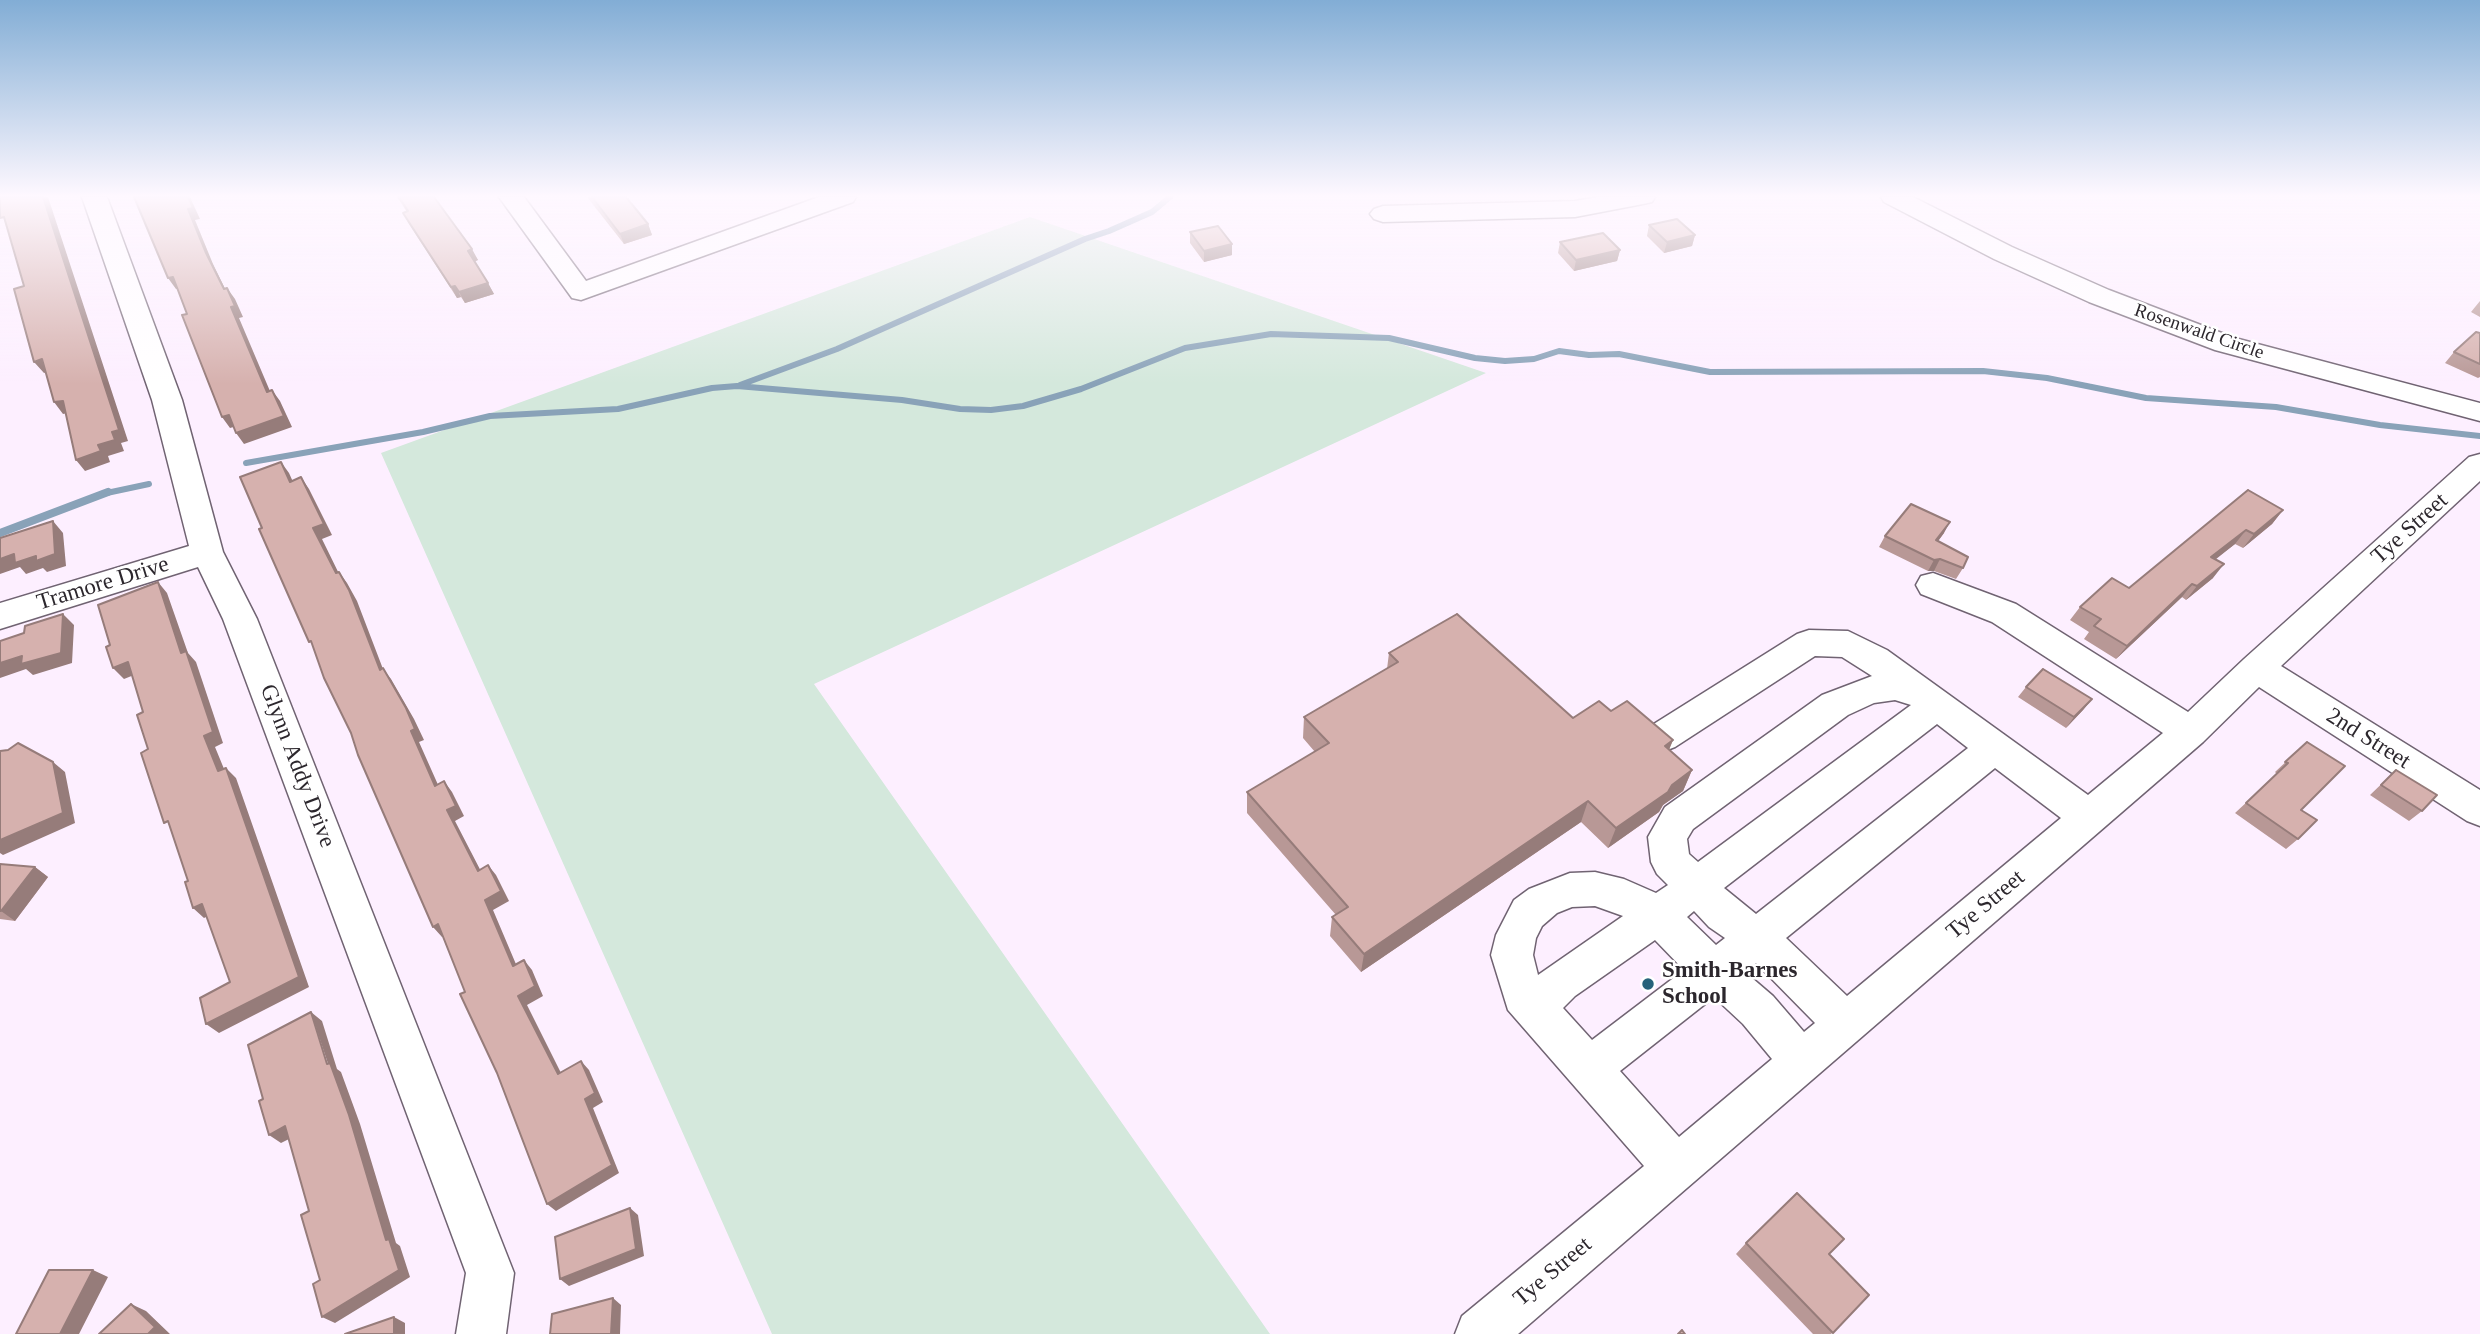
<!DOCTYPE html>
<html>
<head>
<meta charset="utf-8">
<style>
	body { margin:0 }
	canvas { display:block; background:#fdefff }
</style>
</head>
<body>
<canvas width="2480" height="1334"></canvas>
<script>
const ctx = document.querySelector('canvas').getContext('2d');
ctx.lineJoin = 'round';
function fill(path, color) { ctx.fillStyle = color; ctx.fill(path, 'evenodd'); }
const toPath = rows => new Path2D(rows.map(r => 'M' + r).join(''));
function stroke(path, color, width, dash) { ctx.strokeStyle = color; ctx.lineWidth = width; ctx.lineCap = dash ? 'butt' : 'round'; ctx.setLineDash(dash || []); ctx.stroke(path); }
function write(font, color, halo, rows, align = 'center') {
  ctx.font = font + ' "Times New Roman",serif'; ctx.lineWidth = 5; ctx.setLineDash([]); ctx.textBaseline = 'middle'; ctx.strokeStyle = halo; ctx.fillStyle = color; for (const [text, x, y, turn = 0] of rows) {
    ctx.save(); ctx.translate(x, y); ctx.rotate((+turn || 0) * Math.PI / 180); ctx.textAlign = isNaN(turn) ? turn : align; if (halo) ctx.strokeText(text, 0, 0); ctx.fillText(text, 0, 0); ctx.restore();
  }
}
const green = toPath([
	[1030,217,1486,373,814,684,1270,1334,772,1334,381,453]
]);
const streamFar1 = toPath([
	[740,385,837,349,1085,239,1109,231,1152,212,1170,197],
	[246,463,423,432,490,416,618,409,712,388,737,386,902,400,960,409,991,410,1023,406,1081,389,1185,348,1271,334,1389,338,1475,358,1505,361,1534,359,1559,351,1589,355,1619,354,1710,372,1983,371,2047,378,2146,398,2276,407,2380,425,2480,436],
	[102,494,149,484]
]);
const stream = toPath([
	[0,533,108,492]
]);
const minor = toPath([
	[82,197,107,197,182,400,223,552,257,619,514,1273,506,1334,456,1334,466,1273,223,619,198,567,0,629,0,603,189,546,152,400,82,197],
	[499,197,524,197,586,281,819,197,856,197,853,202,581,300,572,298,499,197],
	[1598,197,1655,197,1652,202,1643,204,1575,217,1383,222,1374,219,1370,214,1374,209,1383,206,1575,201,1598,197],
	[1881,197,1913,197,2012,247,2109,290,2235,338,2480,403,2480,421,2215,350,2089,302,1994,259,1884,202,1881,197],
	[2480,454,2480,481,2281,666,2480,790,2480,826,2467,821,2259,687,2203,742,1518,1334,1455,1334,1462,1316,1644,1166,1508,1010,1491,955,1496,935,1514,900,1529,889,1570,873,1595,872,1624,879,1656,893,1668,885,1657,874,1651,862,1648,837,1665,807,1822,695,1872,676,1842,657,1815,656,1675,747,1662,752,1649,747,1644,737,1649,727,1797,634,1809,630,1848,631,1887,650,2088,795,2163,733,1992,622,1921,594,1916,585,1921,576,1933,573,2016,604,2188,712,2244,659,2469,457,2480,454],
	[1895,700,1911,705,1698,862,1689,854,1687,839,1693,829,1848,715,1874,703,1895,700],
	[1937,724,1968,748,1756,914,1724,888,1937,724],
	[1995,768,2061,818,1847,996,1786,938,1995,768],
	[1595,906,1623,916,1538,975,1533,955,1536,938,1542,926,1557,913,1572,907,1595,906],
	[1694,911,1709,927,1725,938,1716,945,1687,917,1694,911],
	[1655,940,1684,970,1592,1040,1563,1008,1575,996,1655,940],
	[1756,963,1815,1023,1804,1032,1773,996,1745,972,1756,963],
	[1714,997,1743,1024,1772,1059,1679,1137,1620,1071,1714,997]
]);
const wall = toPath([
	[397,197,434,197,478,260,475,261,494,294,465,303,461,297,457,298,409,224,403,213,407,212],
	[587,197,626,197,648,224,652,235,624,244],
	[1649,225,1695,235,1692,246,1664,253,1647,236],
	[1190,232,1232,255,1204,262,1190,243],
	[1560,242,1620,250,1617,261,1574,271,1558,253],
	[2480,301,2480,317,2471,312],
	[2480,333,2480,377,2478,378,2445,363,2454,352],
	[2283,510,2272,524,2243,548,2235,544,2215,559,2213,578,2186,600,2182,597,2116,659,2084,639,2089,632,2070,620,2080,607,2129,588],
	[1944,533,1938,541,1963,568,1956,579,1934,571,1928,571,1879,547,1885,536],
	[1389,653,1573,718,1611,711,1673,740,1669,750,1692,770,1683,791,1663,805,1659,812,1608,848,1581,822,1361,972,1330,936,1332,917,1336,915,1247,813,1247,792,1315,752,1303,738,1304,717,1387,669],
	[2026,687,2092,699,2083,710,2066,728,2018,697],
	[2307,742,2301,810,2298,839,2286,849,2235,813,2277,774,2275,772],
	[2396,770,2422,811,2409,821,2370,795],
	[0,864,35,867,48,877,15,921,0,919],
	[1746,1243,1829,1254,1869,1295,1831,1334,1813,1334,1736,1254]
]);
const shadedWall = toPath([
	[43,197,48,197,128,441,121,443,124,451,108,456,110,462,85,471,76,460,98,445],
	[188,197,190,197,200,219,195,220,213,264,231,301,224,289,206,253,188,209],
	[648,224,652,235,624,244,620,234],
	[1695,235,1692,246,1664,253,1667,242],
	[1232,244,1232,255,1204,262,1204,251],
	[472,249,478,260,474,262,468,251],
	[1620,250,1617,261,1574,271,1576,260],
	[173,277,180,288,176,289,168,278],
	[488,283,494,294,465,303,459,292],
	[455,286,461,297,457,298,451,287],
	[227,288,235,299,243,317,239,318,275,403,267,392,231,307],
	[42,359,51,371,44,373,34,362],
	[272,390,280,401,292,427,244,444,236,433],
	[63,401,72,412,63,414,54,402],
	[229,415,237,426,230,428,222,417],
	[281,462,289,473,298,493,290,482],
	[301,477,309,489,332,535,322,539,344,584,336,573,313,528],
	[2283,510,2272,524,2243,548,2254,534],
	[53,521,63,533,66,566,47,572,43,568,26,574,20,567,0,574,0,559],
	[1950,522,1944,533,1930,552,1936,540],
	[2246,530,2235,544,2201,571,2211,557],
	[1940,559,1934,571,1928,571,1934,560],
	[2224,564,2213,578,2186,600,2197,586],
	[339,572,347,583,357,601,383,669,391,679,414,719,424,740,419,742,443,796,435,786,380,670],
	[158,582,167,593,188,653,196,662,223,743,215,747,229,781,218,771,204,736,181,653],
	[2192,584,2182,597,2116,659,2127,646],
	[63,614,74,625,72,663,33,675,26,669,0,678,0,663],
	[128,662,139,673,124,679,113,668],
	[2092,699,2083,710,2066,728,2074,717],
	[1673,740,1664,761,1665,746],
	[53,762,65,772,75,823,3,855,0,853,0,840],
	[226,768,236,778,309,987,219,1033,206,1024,299,977],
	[1692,770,1683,791,1663,805,1659,812,1608,848,1616,828],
	[444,781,452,792,464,816,455,821,486,881,478,871,447,810],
	[1588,801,1581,822,1361,972,1364,954],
	[488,865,496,875,509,901,493,910,521,976,513,966,485,900],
	[35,867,48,877,15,921,1,911],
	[202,904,214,913,204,918,193,908],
	[438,924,447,934,442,937,433,927],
	[524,960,532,970,543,996,527,1005,566,1083,558,1074,518,996],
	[311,1012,322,1021,337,1069,341,1072,360,1124,396,1243,400,1246,410,1277,335,1323,322,1317,386,1240],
	[581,1061,589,1070,603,1102,593,1108,619,1173,556,1211,547,1204,585,1099],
	[285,1126,297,1135,281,1143,269,1135],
	[630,1208,638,1215,644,1256,569,1286,560,1279],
	[93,1270,108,1277,79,1334,60,1334],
	[613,1298,621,1305,620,1334,611,1334],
	[131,1304,146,1311,170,1334,148,1334],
	[394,1317,405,1323,405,1334,394,1334]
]);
const building = toPath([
	[0,197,43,197,119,430,112,432,115,440,98,445,101,451,76,460,63,401,54,402,42,359,34,362,14,289,24,286,4,217,0,218,0,197],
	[134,197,188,197,193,208,188,209,206,253,224,289,227,288,235,306,231,307,267,392,272,390,284,416,236,433,229,415,222,417,182,315,187,314,173,277,168,278,134,197],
	[399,197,434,197,472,249,468,251,488,283,459,292,455,286,451,287,403,213,408,211,399,197],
	[592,197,626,197,648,224,620,234,592,197],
	[1677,219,1695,235,1667,242,1649,225,1677,219],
	[1218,226,1232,244,1204,251,1190,232,1218,226],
	[1603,233,1620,250,1576,260,1560,242,1603,233],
	[2476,332,2480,333,2480,364,2454,352,2476,332],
	[281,462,290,482,301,477,324,524,313,528,336,573,339,572,349,590,380,670,383,668,406,708,415,729,411,731,435,786,444,781,456,806,447,810,478,871,488,865,501,891,485,900,513,966,524,960,535,986,518,996,558,1074,581,1061,595,1093,585,1099,612,1165,547,1204,497,1073,460,994,465,992,438,924,433,927,358,755,351,733,324,678,311,641,309,642,259,529,262,528,240,477,281,462],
	[2248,490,2283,510,2254,534,2246,530,2211,557,2224,564,2197,586,2192,584,2127,646,2094,626,2101,619,2080,607,2112,578,2129,588,2248,490],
	[1911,504,1950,522,1936,540,1968,557,1963,568,1940,559,1934,560,1885,536,1911,504],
	[53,521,55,554,36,561,36,556,15,563,14,554,0,559,0,538,53,521],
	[158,582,181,653,186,651,213,732,204,736,218,771,226,768,299,977,206,1024,200,998,230,982,202,904,193,908,185,882,188,881,168,821,164,823,141,753,148,749,137,715,143,712,128,662,113,668,106,647,110,645,98,605,158,582],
	[63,614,61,653,21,664,22,656,0,663,0,641,24,633,25,626,63,614],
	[1457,614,1573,718,1599,701,1611,711,1627,701,1673,740,1665,746,1692,770,1672,785,1668,792,1616,828,1588,801,1364,954,1332,917,1348,907,1247,792,1329,743,1304,717,1398,662,1389,653,1457,614],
	[2043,669,2092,699,2074,717,2026,687,2043,669],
	[2307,742,2345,766,2301,810,2317,820,2298,839,2246,803,2288,763,2285,762,2307,742],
	[18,743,53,762,63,813,0,840,0,751,8,750,18,743],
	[2396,770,2437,795,2422,811,2381,785,2396,770],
	[0,864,35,867,1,911,0,911,0,864],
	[311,1012,327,1064,330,1063,349,1115,386,1240,389,1239,399,1270,322,1317,313,1284,320,1280,301,1215,309,1211,285,1126,269,1135,259,1101,263,1099,248,1045,311,1012],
	[1797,1193,1844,1239,1829,1254,1869,1295,1833,1333,1746,1243,1797,1193],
	[630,1208,636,1249,560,1279,555,1237,630,1208],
	[49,1270,93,1270,60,1334,16,1334,49,1270],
	[613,1298,611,1334,550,1334,552,1314,613,1298],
	[131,1304,155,1327,148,1334,99,1334,131,1304],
	[394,1317,394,1334,345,1334,394,1317],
	[1682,1330,1685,1334,1678,1334,1682,1330]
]);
const markers = [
	[1648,984,7,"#26637a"]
];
const farStreetnames = [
	["Rosenwald Circle",2199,332,19]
];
const streetNames = [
	["Tye Street",2410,529,-42],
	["Tramore Drive",103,584,-17],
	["2nd Street",2368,739,32],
	["Glynn Addy Drive",297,766,69],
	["Tye Street",1986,905,-40],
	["Tye Street",1553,1272,-40]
];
const poiNames = [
	["Smith-Barnes",1662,971],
	["School",1662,997]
];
fill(green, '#d4e8dc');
stroke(streamFar1, '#89a2b8', 6);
stroke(stream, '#89a2b8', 8);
stroke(minor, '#706372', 3);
fill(minor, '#fff');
fill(wall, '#b89896');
fill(shadedWall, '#967c7a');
fill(building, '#d6b1ae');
stroke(building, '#967c7a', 2);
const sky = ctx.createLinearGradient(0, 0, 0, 384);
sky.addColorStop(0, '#82add5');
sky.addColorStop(0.51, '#fef8ff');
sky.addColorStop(1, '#fef8ff00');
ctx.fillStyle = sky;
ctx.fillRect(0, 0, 2480, 384);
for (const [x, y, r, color] of markers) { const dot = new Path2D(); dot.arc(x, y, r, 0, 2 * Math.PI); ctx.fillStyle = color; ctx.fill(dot); stroke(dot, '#fff', 2.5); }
write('19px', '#2c272d', '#fff', farStreetnames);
write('23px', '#2c272d', '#fff', streetNames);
write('bold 23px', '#2c272d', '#fff', poiNames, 'left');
</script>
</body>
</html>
